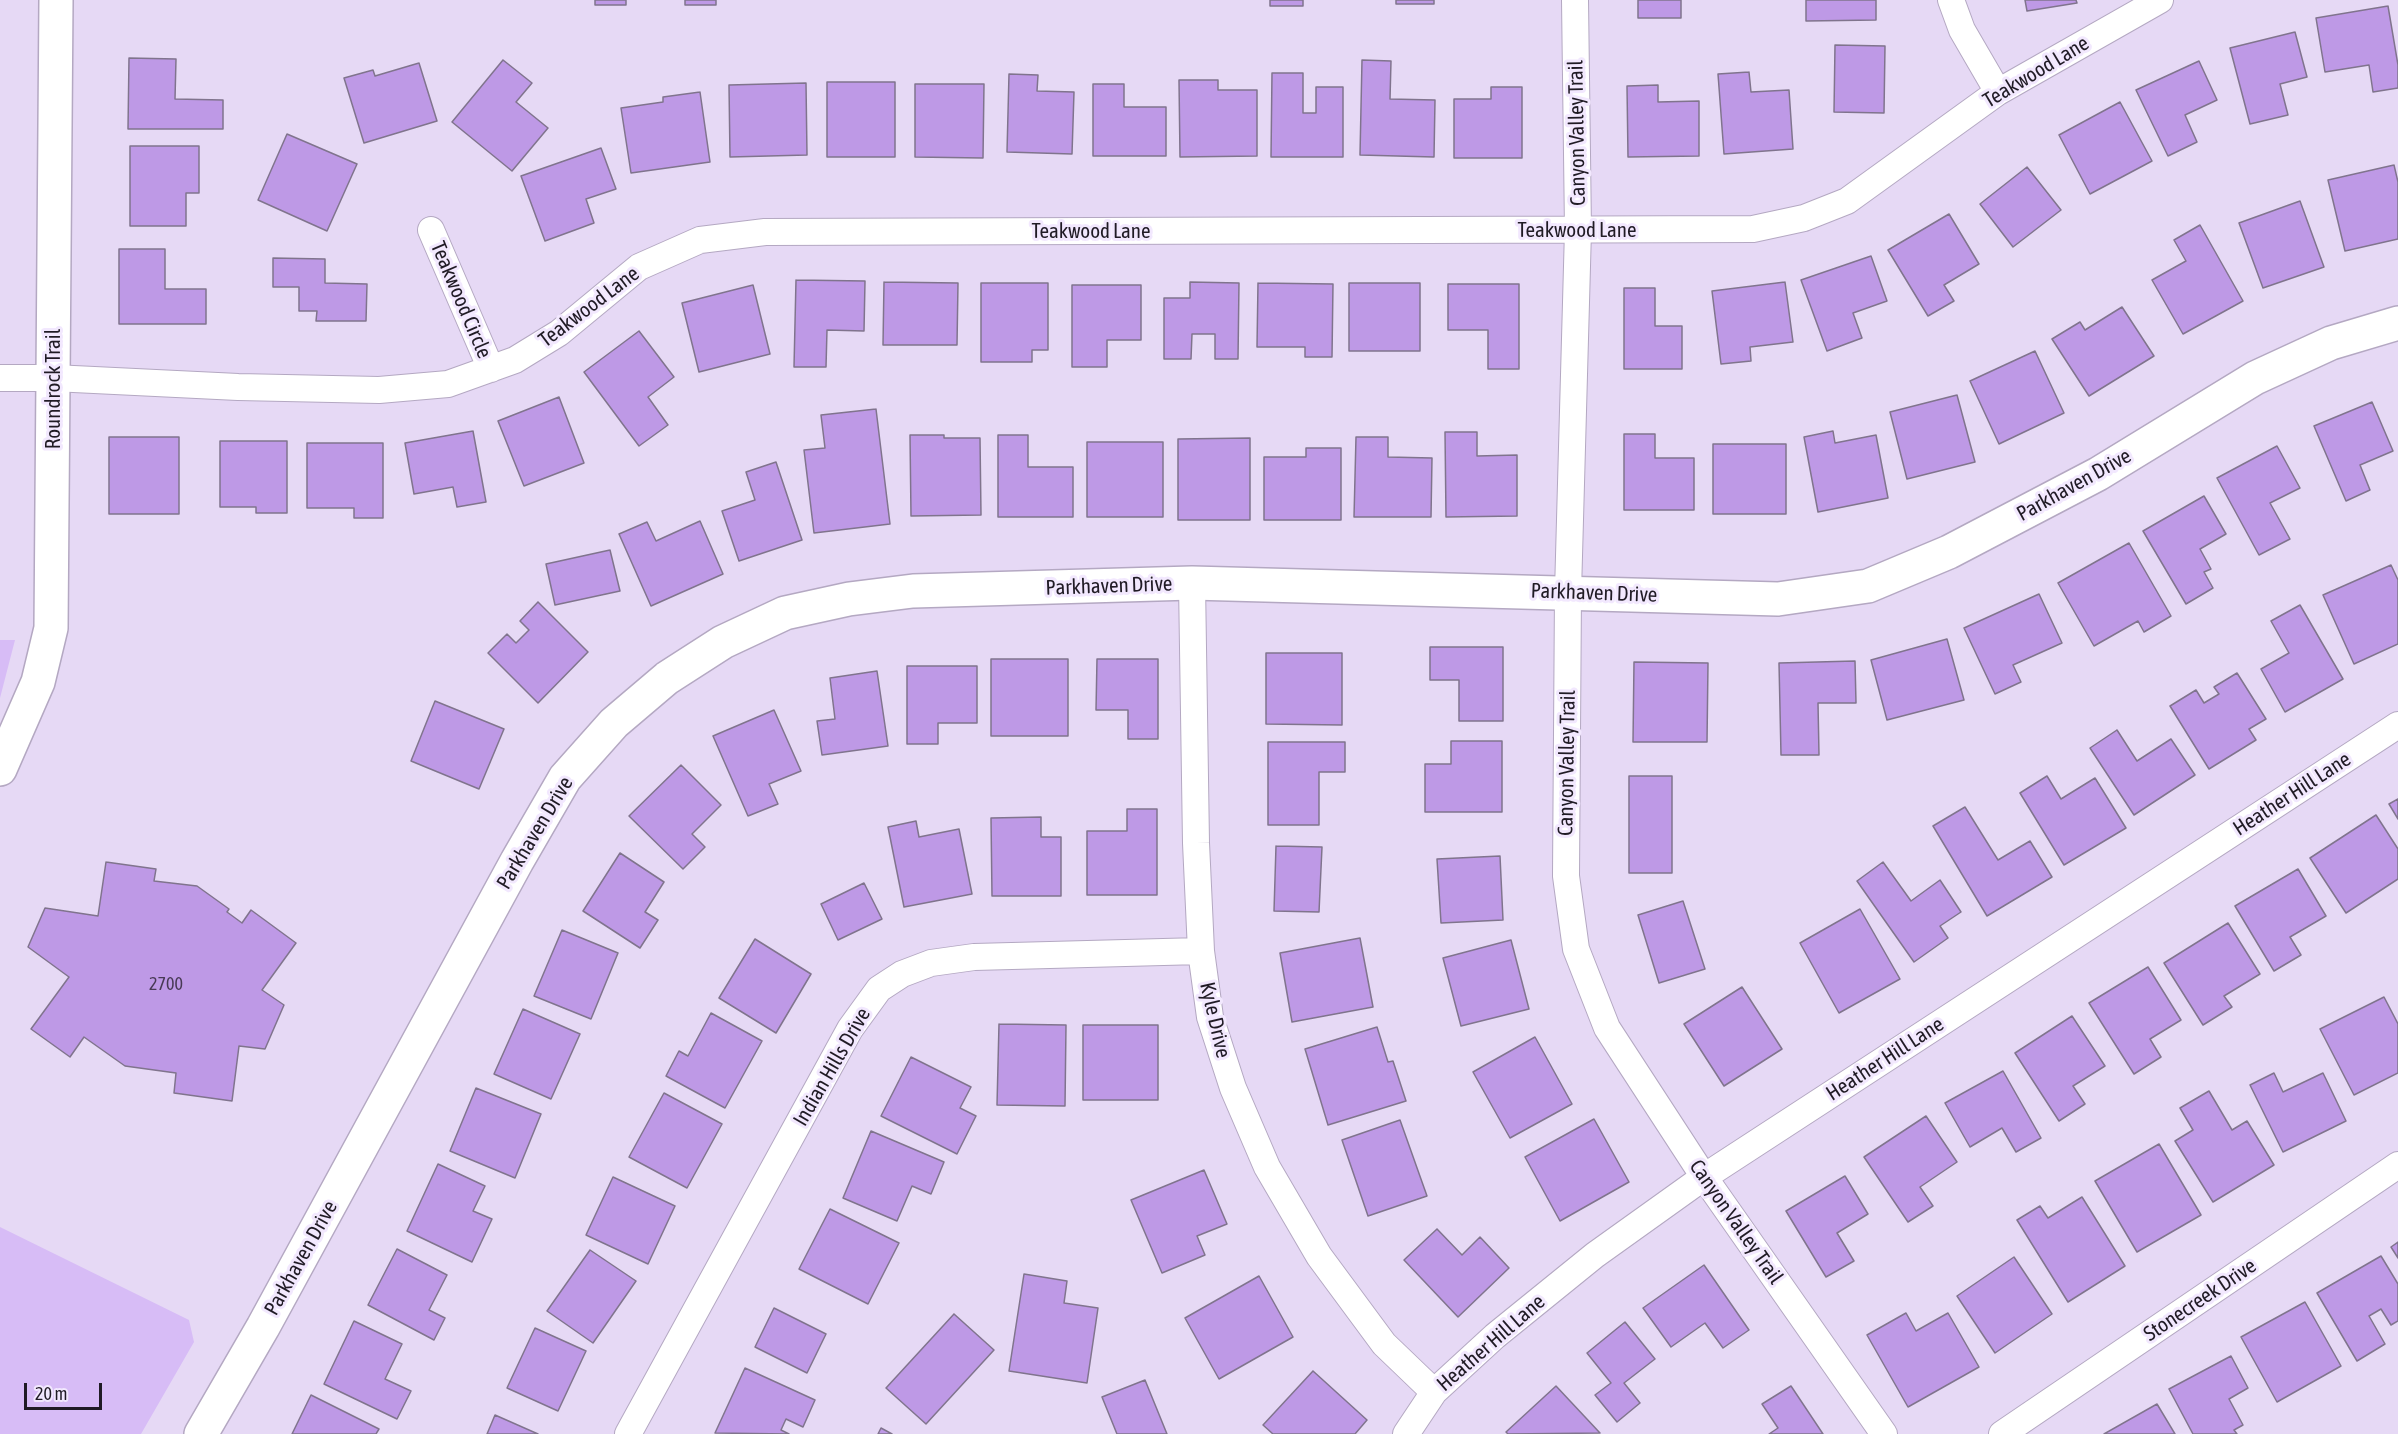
<!DOCTYPE html>
<html>
<head>
<meta charset="utf-8">
<style>
	body { margin:0 }
	#map { position:relative; width:2398px; height:1434px; overflow:hidden; background:#e6d9f5; font-family:"Asap Condensed",sans-serif }
	canvas { display:block }
	.scale { position:absolute; left:24px; top:1383px; width:78px; height:27px; box-sizing:border-box; border:3px solid #201b25; border-top:0; padding-left:8px; font-size:18px; line-height:21px; white-space:nowrap; color:#201b25; -webkit-text-stroke:4px #f2e8fe; paint-order:stroke }
</style>
</head>
<body>
<div id="map">
<canvas width="2398" height="1434"></canvas>
<div class="scale">20 m</div>
</div>
<script>
const ctx = document.querySelector('canvas').getContext('2d');
ctx.lineJoin = 'round';
function fill(path, color) { ctx.fillStyle = color; ctx.fill(path, 'evenodd'); }
const toPath = rows => new Path2D(rows.map(r => 'M' + r).join(''));
function stroke(path, color, width, dash) { ctx.strokeStyle = color; ctx.lineWidth = width; ctx.lineCap = dash ? 'butt' : 'round'; ctx.setLineDash(dash || []); ctx.stroke(path); }
function write(font, color, halo, rows, align = 'center') {
  ctx.font = font + ' "Asap Condensed",sans-serif'; ctx.lineWidth = 6; ctx.setLineDash([]); ctx.textBaseline = 'middle'; ctx.strokeStyle = halo; ctx.fillStyle = color; for (const [text, x, y, turn = 0] of rows) {
    ctx.save(); ctx.translate(x, y); ctx.rotate((+turn || 0) * Math.PI / 180); ctx.textAlign = isNaN(turn) ? turn : align; if (halo) ctx.strokeText(text, 0, 0); ctx.fillText(text, 0, 0); ctx.restore();
  }
}
const green = toPath([
	[0,640,15,640,0,698],
	[0,1227,189,1320,194,1342,141,1434,0,1434]
]);
const building = toPath([
	[595,0,626,0,626,5,595,5,595,0],
	[685,0,716,0,716,5,685,5,685,0],
	[1270,0,1303,0,1303,6,1270,6,1270,0],
	[1396,0,1434,0,1434,4,1396,4,1396,0],
	[1638,0,1681,0,1681,18,1638,18,1638,0],
	[1806,0,1876,0,1876,20,1806,21,1806,0],
	[2025,0,2076,0,2077,3,2027,11,2025,0],
	[2388,6,2398,65,2398,88,2373,92,2369,65,2325,72,2316,18,2388,6],
	[2295,32,2307,77,2280,84,2288,115,2250,124,2230,48,2295,32],
	[1835,45,1885,46,1884,113,1834,112,1835,45],
	[129,58,176,59,175,99,223,100,223,129,128,129,129,58],
	[503,60,532,83,516,102,548,128,512,171,452,122,503,60],
	[1362,60,1391,61,1390,99,1435,100,1434,157,1360,155,1362,60],
	[2199,61,2217,100,2185,115,2197,142,2168,156,2136,90,2199,61],
	[419,63,437,121,364,143,344,78,373,70,375,76,419,63],
	[1749,72,1751,92,1789,90,1793,149,1724,154,1718,74,1749,72],
	[1272,73,1303,73,1303,113,1316,113,1316,87,1343,87,1343,157,1271,157,1272,73],
	[1009,74,1038,75,1037,91,1074,92,1072,154,1007,152,1009,74],
	[1179,80,1218,80,1218,90,1257,90,1257,156,1180,157,1179,80],
	[827,82,895,82,895,157,827,157,827,82],
	[806,83,807,155,730,157,729,85,806,83],
	[915,84,984,84,983,158,915,157,915,84],
	[1093,84,1124,84,1124,107,1166,107,1166,156,1093,156,1093,84],
	[1658,85,1658,102,1699,101,1699,156,1628,157,1627,86,1658,85],
	[1491,87,1522,87,1522,158,1454,158,1454,99,1491,99,1491,87],
	[700,92,710,162,631,173,621,108,663,102,663,97,700,92],
	[2120,102,2152,161,2090,194,2059,135,2120,102],
	[287,134,357,164,327,231,258,200,287,134],
	[130,146,199,146,199,193,186,193,186,226,130,226,130,146],
	[601,148,616,189,586,199,594,223,545,241,521,176,601,148],
	[2394,165,2398,182,2398,239,2345,251,2328,180,2394,165],
	[2027,167,2061,210,2013,247,1980,204,2027,167],
	[2300,201,2324,267,2263,288,2239,223,2300,201],
	[1949,214,1979,264,1944,285,1954,301,1928,316,1888,250,1949,214],
	[2200,225,2243,301,2183,334,2152,280,2186,261,2174,240,2200,225],
	[119,249,165,249,165,289,206,289,206,324,119,324,119,249],
	[1871,256,1887,301,1853,313,1862,338,1827,351,1801,280,1871,256],
	[273,258,325,259,325,283,367,284,366,321,316,321,317,311,299,311,299,287,273,287,273,258],
	[796,280,865,281,864,331,827,330,826,367,794,367,796,280],
	[884,282,958,283,957,345,883,345,884,282],
	[1190,282,1239,283,1238,359,1215,359,1215,334,1192,334,1191,359,1164,359,1164,298,1190,298,1190,282],
	[1785,282,1793,342,1750,347,1751,361,1721,364,1712,291,1785,282],
	[981,283,1048,283,1048,350,1032,350,1032,362,981,362,981,283],
	[1258,283,1333,284,1332,357,1305,357,1305,347,1257,347,1258,283],
	[1349,283,1420,283,1420,351,1349,351,1349,283],
	[1448,284,1519,284,1519,369,1488,369,1488,330,1448,330,1448,284],
	[753,285,770,354,699,372,682,303,753,285],
	[1072,285,1141,285,1141,340,1107,340,1107,367,1072,367,1072,285],
	[1624,288,1655,288,1655,326,1682,326,1682,369,1624,369,1624,288],
	[2122,307,2154,356,2089,396,2052,339,2080,322,2085,330,2122,307],
	[639,331,674,377,648,397,668,425,639,446,584,372,639,331],
	[2035,351,2064,413,1999,444,1970,381,2035,351],
	[1957,395,1975,462,1907,479,1890,412,1957,395],
	[559,397,584,463,524,486,498,421,559,397],
	[2372,402,2393,451,2360,465,2370,490,2346,501,2314,426,2372,402],
	[876,409,890,524,814,533,804,450,825,448,821,415,876,409],
	[473,431,486,502,457,507,453,487,414,494,405,443,473,431],
	[1833,431,1835,443,1876,435,1888,498,1818,512,1804,437,1833,431],
	[1445,432,1477,432,1477,456,1517,455,1517,516,1446,517,1445,432],
	[1624,434,1655,434,1655,458,1694,458,1694,510,1624,510,1624,434],
	[910,435,944,435,944,438,980,438,981,515,911,516,910,435],
	[998,435,1028,435,1028,467,1073,467,1073,517,998,517,998,435],
	[109,437,179,437,179,514,109,514,109,437],
	[1356,437,1388,437,1388,457,1432,458,1431,517,1354,517,1356,437],
	[1250,438,1250,520,1178,520,1178,439,1250,438],
	[220,441,287,441,287,513,256,513,256,507,220,507,220,441],
	[1087,442,1163,442,1163,517,1087,517,1087,442],
	[307,443,383,443,383,518,354,518,354,508,307,508,307,443],
	[1713,444,1786,444,1786,514,1713,514,1713,444],
	[2277,446,2300,488,2270,503,2290,539,2259,555,2217,478,2277,446],
	[1306,448,1341,448,1341,520,1264,520,1264,457,1306,457,1306,448],
	[776,462,802,540,739,561,722,511,755,500,746,472,776,462],
	[2204,496,2226,534,2200,549,2211,569,2204,572,2213,588,2186,604,2143,531,2204,496],
	[700,521,723,574,651,606,619,534,647,522,656,541,700,521],
	[2129,543,2171,616,2144,632,2138,621,2094,646,2058,583,2129,543],
	[610,550,620,591,555,605,546,564,610,550],
	[2391,565,2398,580,2398,644,2354,664,2323,595,2391,565],
	[2039,594,2062,643,2013,665,2021,682,1995,694,1964,628,2039,594],
	[538,602,588,652,538,703,488,653,507,634,516,643,529,630,520,621,538,602],
	[2300,605,2343,679,2285,712,2261,669,2289,653,2271,621,2300,605],
	[1947,639,1964,700,1887,720,1871,660,1947,639],
	[1430,647,1503,647,1503,721,1459,721,1459,680,1430,680,1430,647],
	[1266,653,1342,653,1342,725,1266,724,1266,653],
	[991,659,1068,659,1068,736,991,736,991,659],
	[1097,659,1158,659,1158,739,1128,739,1128,710,1096,710,1097,659],
	[1855,661,1856,703,1818,703,1819,755,1781,755,1779,663,1855,661],
	[1634,662,1708,663,1707,742,1633,742,1634,662],
	[907,666,977,666,977,723,938,723,938,744,907,744,907,666],
	[877,671,888,746,822,755,817,721,835,719,830,678,877,671],
	[2237,673,2266,719,2249,729,2256,740,2209,769,2170,706,2196,690,2204,703,2219,694,2214,687,2237,673],
	[435,701,504,729,479,789,411,761,435,701],
	[774,710,801,771,769,784,778,804,748,816,713,736,774,710],
	[2117,730,2137,761,2171,739,2195,775,2134,815,2090,748,2117,730],
	[1451,741,1502,741,1502,812,1425,812,1425,764,1451,764,1451,741],
	[1268,742,1345,742,1345,772,1319,772,1319,825,1268,825,1268,742],
	[681,765,721,805,692,834,705,847,683,869,629,816,681,765],
	[1629,776,1672,776,1672,873,1629,873,1629,776],
	[2047,776,2061,799,2095,778,2126,828,2064,865,2020,793,2047,776],
	[2398,799,2398,819,2389,804,2398,799],
	[1965,807,1998,860,2030,841,2052,877,1987,916,1933,826,1965,807],
	[1127,809,1157,809,1157,895,1087,895,1087,831,1127,831,1127,809],
	[2376,815,2398,849,2398,879,2346,913,2310,858,2376,815],
	[1041,817,1041,837,1061,837,1061,896,992,896,991,818,1041,817],
	[916,821,919,837,959,829,972,894,904,907,888,827,916,821],
	[1276,846,1322,847,1319,912,1274,911,1276,846],
	[620,853,664,882,645,912,658,920,640,948,583,911,620,853],
	[1500,856,1503,920,1441,923,1437,859,1500,856],
	[106,862,156,869,154,881,197,886,229,909,227,912,242,923,251,910,296,943,262,990,284,1005,265,1049,239,1046,232,1101,174,1093,176,1073,125,1066,84,1037,70,1057,31,1029,69,977,28,947,45,908,98,916,106,862],
	[1883,862,1911,901,1940,880,1961,912,1940,926,1948,938,1914,962,1857,881,1883,862],
	[2298,869,2326,916,2290,937,2301,955,2274,971,2235,906,2298,869],
	[864,883,882,919,838,940,821,904,864,883],
	[1683,901,1705,969,1659,983,1638,915,1683,901],
	[1860,909,1900,979,1839,1013,1800,943,1860,909],
	[2228,923,2260,974,2224,996,2232,1007,2203,1025,2164,963,2228,923],
	[562,930,618,953,591,1019,534,996,562,930],
	[1360,938,1373,1007,1292,1022,1280,953,1360,938],
	[755,939,811,974,776,1033,719,998,755,939],
	[1511,940,1529,1009,1461,1026,1443,958,1511,940],
	[2148,967,2181,1020,2150,1039,2161,1057,2134,1074,2089,1003,2148,967],
	[1742,987,1782,1049,1724,1086,1684,1024,1742,987],
	[2384,997,2398,1024,2398,1073,2354,1095,2320,1029,2384,997],
	[523,1009,580,1034,551,1099,494,1074,523,1009],
	[711,1013,762,1041,725,1108,666,1076,679,1051,688,1056,711,1013],
	[2072,1016,2105,1066,2073,1086,2085,1104,2059,1121,2015,1053,2072,1016],
	[999,1024,1066,1025,1065,1106,997,1105,999,1024],
	[1083,1025,1158,1025,1158,1100,1083,1100,1083,1025],
	[1377,1027,1388,1062,1393,1061,1406,1101,1328,1125,1305,1049,1377,1027],
	[1535,1037,1572,1104,1510,1138,1473,1072,1535,1037],
	[911,1057,971,1087,960,1108,976,1116,957,1154,881,1116,911,1057],
	[2003,1071,2041,1138,2016,1152,2002,1128,1970,1147,1945,1103,2003,1071],
	[2274,1073,2283,1092,2323,1073,2346,1121,2283,1152,2250,1085,2274,1073],
	[476,1088,541,1114,515,1178,450,1151,476,1088],
	[2209,1091,2232,1130,2247,1121,2274,1165,2213,1202,2175,1141,2193,1130,2180,1108,2209,1091],
	[664,1093,722,1124,687,1188,629,1157,664,1093],
	[1926,1116,1957,1162,1920,1187,1933,1206,1908,1222,1864,1157,1926,1116],
	[1594,1119,1629,1182,1560,1221,1525,1157,1594,1119],
	[1400,1120,1427,1196,1368,1216,1342,1140,1400,1120],
	[871,1131,944,1162,931,1194,912,1186,897,1221,843,1198,871,1131],
	[2159,1144,2201,1215,2137,1252,2095,1181,2159,1144],
	[438,1164,485,1186,473,1211,492,1219,472,1262,407,1231,438,1164],
	[1204,1170,1227,1224,1197,1236,1205,1255,1162,1273,1131,1200,1204,1170],
	[1845,1176,1868,1214,1837,1233,1854,1261,1826,1277,1786,1211,1845,1176],
	[613,1177,675,1206,648,1264,586,1235,613,1177],
	[2082,1197,2125,1266,2068,1302,2017,1220,2040,1206,2048,1218,2082,1197],
	[830,1209,899,1243,868,1304,799,1269,830,1209],
	[1437,1229,1462,1255,1480,1237,1509,1268,1458,1317,1404,1260,1437,1229],
	[2398,1242,2398,1258,2391,1247,2398,1242],
	[397,1249,447,1275,429,1310,445,1318,434,1340,368,1305,397,1249],
	[590,1250,636,1281,593,1343,547,1311,590,1250],
	[2381,1256,2398,1284,2398,1321,2391,1325,2381,1309,2369,1316,2385,1344,2357,1361,2317,1293,2381,1256],
	[2014,1257,2052,1314,1995,1353,1957,1296,2014,1257],
	[1704,1265,1749,1330,1723,1348,1705,1323,1671,1347,1643,1308,1704,1265],
	[1024,1274,1067,1281,1064,1303,1098,1308,1087,1383,1009,1371,1024,1274],
	[1259,1276,1293,1337,1219,1379,1185,1318,1259,1276],
	[2305,1302,2341,1366,2277,1402,2241,1337,2305,1302],
	[774,1308,826,1334,807,1373,755,1347,774,1308],
	[1906,1313,1916,1331,1948,1313,1979,1367,1908,1407,1867,1335,1906,1313],
	[954,1314,994,1350,926,1424,886,1388,954,1314],
	[354,1321,402,1344,385,1379,411,1391,397,1419,324,1384,354,1321],
	[1625,1322,1655,1359,1624,1383,1640,1403,1617,1422,1595,1395,1611,1383,1587,1353,1625,1322],
	[535,1328,586,1351,558,1411,507,1388,535,1328],
	[2231,1356,2248,1388,2229,1399,2243,1425,2234,1430,2237,1434,2193,1434,2169,1389,2231,1356],
	[745,1368,815,1400,803,1427,786,1419,781,1430,789,1434,715,1433,745,1368],
	[1313,1371,1367,1420,1355,1434,1273,1434,1263,1425,1313,1371],
	[1145,1380,1167,1434,1117,1434,1102,1397,1145,1380],
	[1556,1386,1600,1433,1508,1434,1506,1432,1556,1386],
	[1791,1386,1823,1434,1769,1434,1778,1428,1762,1404,1791,1386],
	[311,1395,379,1429,376,1434,292,1434,311,1395],
	[2157,1404,2175,1434,2104,1434,2157,1404],
	[495,1415,538,1434,487,1434,495,1415],
	[881,1428,892,1434,878,1434,881,1428]
]);
const street = toPath([
	[1575,0,1578,230,1568,592,1566,876,1576,949,1607,1028,1704,1177,1884,1434],
	[1951,0,1962,30,1998,92],
	[431,230,491,369],
	[0,378,53,378,238,387,379,390,448,384,515,360,559,333,639,267,700,240,765,232,1753,229,1804,218,1847,201,1998,92,2160,0],
	[1192,583,1196,843,1201,951,1210,1017,1233,1088,1267,1167,1319,1256,1384,1344,1434,1392],
	[628,1434,850,1029,879,989,902,974,931,963,974,957,1201,951],
	[1406,1434,1434,1392,1495,1336,1595,1255,1704,1177,2398,725],
	[2002,1434,2398,1165]
]);
const secondary = toPath([
	[0,769,38,682,51,628,56,0],
	[201,1434,263,1327,517,861,565,778,614,723,667,678,723,642,785,613,849,599,913,591,1192,583,1778,599,1868,586,1949,552,2098,474,2255,378,2331,343,2398,323]
]);
const numberNames = [
	["2700",166,984]
];
const streetNames = [
	["Teakwood Lane",2036,72,-31],
	["Canyon Valley Trail",1577,133,-91],
	["Teakwood Lane",1577,230],
	["Teakwood Lane",1091,231],
	["Teakwood Circle",461,300,67],
	["Teakwood Lane",589,307,-37],
	["Roundrock Trail",53,389,-90],
	["Parkhaven Drive",2074,485,-29],
	["Parkhaven Drive",1109,586,-2],
	["Parkhaven Drive",1594,593,2],
	["Canyon Valley Trail",1567,763,-89],
	["Heather Hill Lane",2292,794,-33],
	["Parkhaven Drive",535,833,-59],
	["Kyle Drive",1215,1020,77],
	["Heather Hill Lane",1885,1059,-33],
	["Indian Hills Drive",832,1067,-60],
	["Canyon Valley Trail",1736,1222,55],
	["Parkhaven Drive",301,1258,-61],
	["Stonecreek Drive",2200,1300,-34],
	["Heather Hill Lane",1491,1343,-41]
];
fill(green, '#d7bcf6');
fill(building, '#be99e6');
stroke(building, '#80748d', 1.5);
stroke(street, '#b4a8c2', 28);
stroke(secondary, '#b4a8c2', 36);
stroke(street, '#fff', 26);
stroke(secondary, '#fff', 33);
write('18px', '#483a55', null, numberNames);
write('21px', '#201b25', '#f2e8fe', streetNames);
</script>
</body>
</html>
